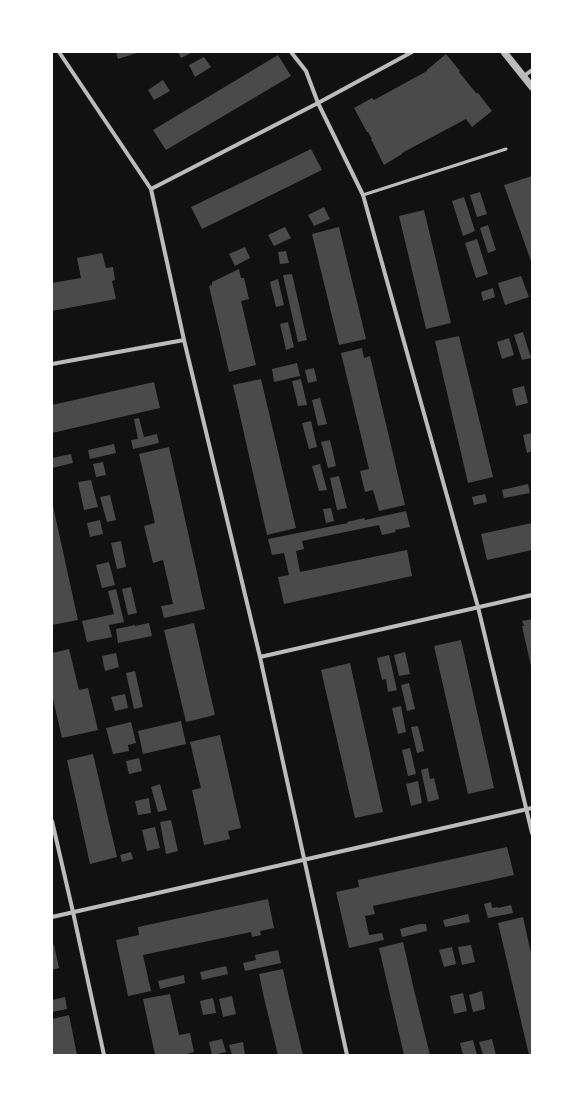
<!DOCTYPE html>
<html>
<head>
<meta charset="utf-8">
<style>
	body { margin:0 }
	#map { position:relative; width:584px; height:1107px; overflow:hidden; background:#111; font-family:"Noto Sans",sans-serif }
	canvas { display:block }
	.frame { position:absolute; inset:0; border:53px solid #fff; pointer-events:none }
</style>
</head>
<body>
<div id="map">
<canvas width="584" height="1107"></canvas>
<div class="frame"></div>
</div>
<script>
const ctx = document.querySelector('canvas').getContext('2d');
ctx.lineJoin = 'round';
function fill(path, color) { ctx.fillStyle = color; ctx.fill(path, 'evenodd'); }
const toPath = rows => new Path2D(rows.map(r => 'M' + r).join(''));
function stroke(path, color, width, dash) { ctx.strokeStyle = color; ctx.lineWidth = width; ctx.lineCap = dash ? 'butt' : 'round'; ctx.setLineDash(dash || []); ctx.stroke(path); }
const building = toPath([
	[116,52,140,52,118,59],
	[178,52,193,52,181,58],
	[446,54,460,71,459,72,476,93,478,93,492,111,472,127,466,119,402,153,402,154,384,165,371,139,372,139,368,132,367,132,354,108,372,98,374,100,427,71,427,70],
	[278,55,291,76,166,150,153,130],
	[204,57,211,67,195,77,189,65],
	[163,80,170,91,154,100,148,90],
	[311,149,322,170,202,229,191,207],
	[532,176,532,264,504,185],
	[480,192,487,214,477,217,470,195],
	[464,197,475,231,463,236,452,201],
	[324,207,330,219,314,226,308,215],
	[424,210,451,323,426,329,399,216],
	[488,225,496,250,488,253,480,228],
	[285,227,291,238,274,246,268,235],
	[339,227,366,339,339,345,312,234],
	[477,239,488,274,476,278,465,243],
	[245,247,250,258,235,266,229,254],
	[286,251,289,263,280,264,278,252],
	[102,253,106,268,113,267,115,280,112,281,116,299,52,311,52,283,81,278,77,258],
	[239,269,241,278,244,278,249,299,241,301,256,365,229,372,209,286,212,285,212,282],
	[292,274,307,340,298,342,283,275],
	[521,276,529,297,505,305,498,283],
	[278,279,284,305,276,307,270,282],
	[493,288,495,297,483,301,481,292],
	[288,322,294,347,286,350,280,324],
	[523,332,531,358,522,360,514,335],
	[459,336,493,477,468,483,435,341],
	[509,338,514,355,502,359,497,342],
	[362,348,364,358,370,356,405,505,379,511,373,490,365,492,360,471,369,469,341,353],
	[297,363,300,376,274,382,272,369],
	[314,368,317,381,308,383,305,370],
	[261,379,296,528,267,535,233,385],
	[301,379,307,405,298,406,292,381],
	[154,382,160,408,52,433,52,405],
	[524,386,528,403,516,406,512,389],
	[320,398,327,424,318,426,312,400],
	[139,418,144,437,157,434,159,443,133,449,131,440,138,439,134,419],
	[311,421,317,447,309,449,302,423],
	[532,433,532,451,527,453,523,435],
	[330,440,336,466,328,468,321,442],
	[114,444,116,453,90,459,88,450],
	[169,447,205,609,164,618,161,606,173,604,163,560,153,563,144,526,155,523,139,454],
	[71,454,73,463,52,468,52,458],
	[103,462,106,475,96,477,93,464],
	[320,464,327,490,319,491,312,466],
	[339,476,347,508,337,510,330,478],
	[91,480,98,507,84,510,78,482],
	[528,484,530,493,504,498,502,490],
	[485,494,487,502,474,505,472,497],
	[110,495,116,520,107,522,100,497],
	[53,506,78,620,52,625,52,507],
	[331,508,334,521,326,523,323,509],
	[406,511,410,527,395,530,396,532,382,535,379,525,302,541,304,549,296,551,300,572,407,550,412,576,284,604,278,577,289,575,284,553,272,555,268,539,348,523,347,522,364,518,365,520],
	[100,520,103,534,90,537,87,523],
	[532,523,532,550,487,560,481,534],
	[121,541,126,567,117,569,111,543],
	[109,562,115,585,102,588,96,565],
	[131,587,137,613,128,615,122,589],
	[116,589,124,622,109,625,112,637,87,642,82,621,114,614,108,591],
	[532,619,532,666,531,666,522,626,524,626,522,621],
	[149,623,152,636,118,643,116,629,135,625,135,626],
	[194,623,215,715,186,722,164,630],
	[461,640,494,788,468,794,434,646],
	[69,649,79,690,88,688,98,730,62,738,52,695,52,653],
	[405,652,410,674,399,676,394,655],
	[116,653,119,667,105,671,102,656],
	[389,655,397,690,388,692,386,679,382,680,377,658],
	[350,663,383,812,355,818,321,670],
	[135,671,143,707,134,709,126,673],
	[409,683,415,709,407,711,401,685],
	[125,694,128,708,115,711,111,697],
	[401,706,406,732,398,734,392,708],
	[181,721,186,744,143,754,138,731],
	[131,722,136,743,128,745,129,751,113,754,106,728],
	[418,726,424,751,417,753,411,727],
	[220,735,241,828,228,831,230,839,204,845,192,790,201,788,190,742],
	[410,748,416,774,408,776,402,750],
	[93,754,117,857,90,864,67,760],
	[139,758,142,771,129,774,126,761],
	[428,768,430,779,434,778,439,799,428,802,421,770],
	[418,781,422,803,411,806,406,784],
	[160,784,167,810,158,812,151,787],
	[149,798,151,813,138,815,135,801],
	[171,820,178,851,166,854,160,822],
	[155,827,160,848,147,851,142,830],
	[507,847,514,875,373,906,375,914,365,916,369,935,382,933,384,940,349,948,336,892,359,887,358,880],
	[131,852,133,859,122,862,120,855],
	[268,899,274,928,260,931,261,935,252,937,251,932,143,955,151,991,128,996,116,940,139,935,138,927],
	[491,902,492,908,498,907,498,908,511,905,513,913,488,918,484,904],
	[468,914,470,922,445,927,443,920],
	[523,917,532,958,532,1055,529,1055,498,923],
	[420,924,426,924,427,931,402,937,400,929],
	[403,942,414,990,430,1055,404,1055,379,948],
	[52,945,54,945,59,968,52,970],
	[471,945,475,962,462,965,458,947],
	[452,947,456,964,444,967,439,950],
	[278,950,281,963,245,971,243,963,256,960,255,955],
	[226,966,228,974,202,980,200,972],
	[283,969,288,993,303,1055,278,1055,264,998,259,974],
	[184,975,185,983,160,989,158,981],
	[482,991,485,1009,473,1012,469,995],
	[463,993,467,1011,454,1014,450,996],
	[170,994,179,1035,190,1033,194,1052,183,1055,155,1055,143,999],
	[232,996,236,1014,223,1017,219,999],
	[65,997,67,1009,52,1012,52,1000],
	[213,998,216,1013,203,1015,200,1001],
	[69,1015,77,1055,52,1055,52,1019],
	[222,1039,226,1052,212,1055,209,1042],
	[492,1039,496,1055,483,1055,479,1042],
	[473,1040,477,1055,463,1055,460,1043],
	[243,1042,245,1055,232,1055,229,1045]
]);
const service = toPath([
	[363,195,506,149]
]);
const minor = toPath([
	[59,52,151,189,184,340,260,657,347,1055],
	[291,52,306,71,318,103,363,195,478,607,532,833],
	[524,76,532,70],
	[151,189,318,103,412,52],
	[52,364,184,340],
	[260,657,532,595],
	[52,821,73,912,104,1055],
	[52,917,532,808]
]);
const tertiary = toPath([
	[504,52,532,87]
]);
fill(building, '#4a4a4a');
stroke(service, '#bcbcbc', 3);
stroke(minor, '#bcbcbc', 4);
stroke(tertiary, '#bcbcbc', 7);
</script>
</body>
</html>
